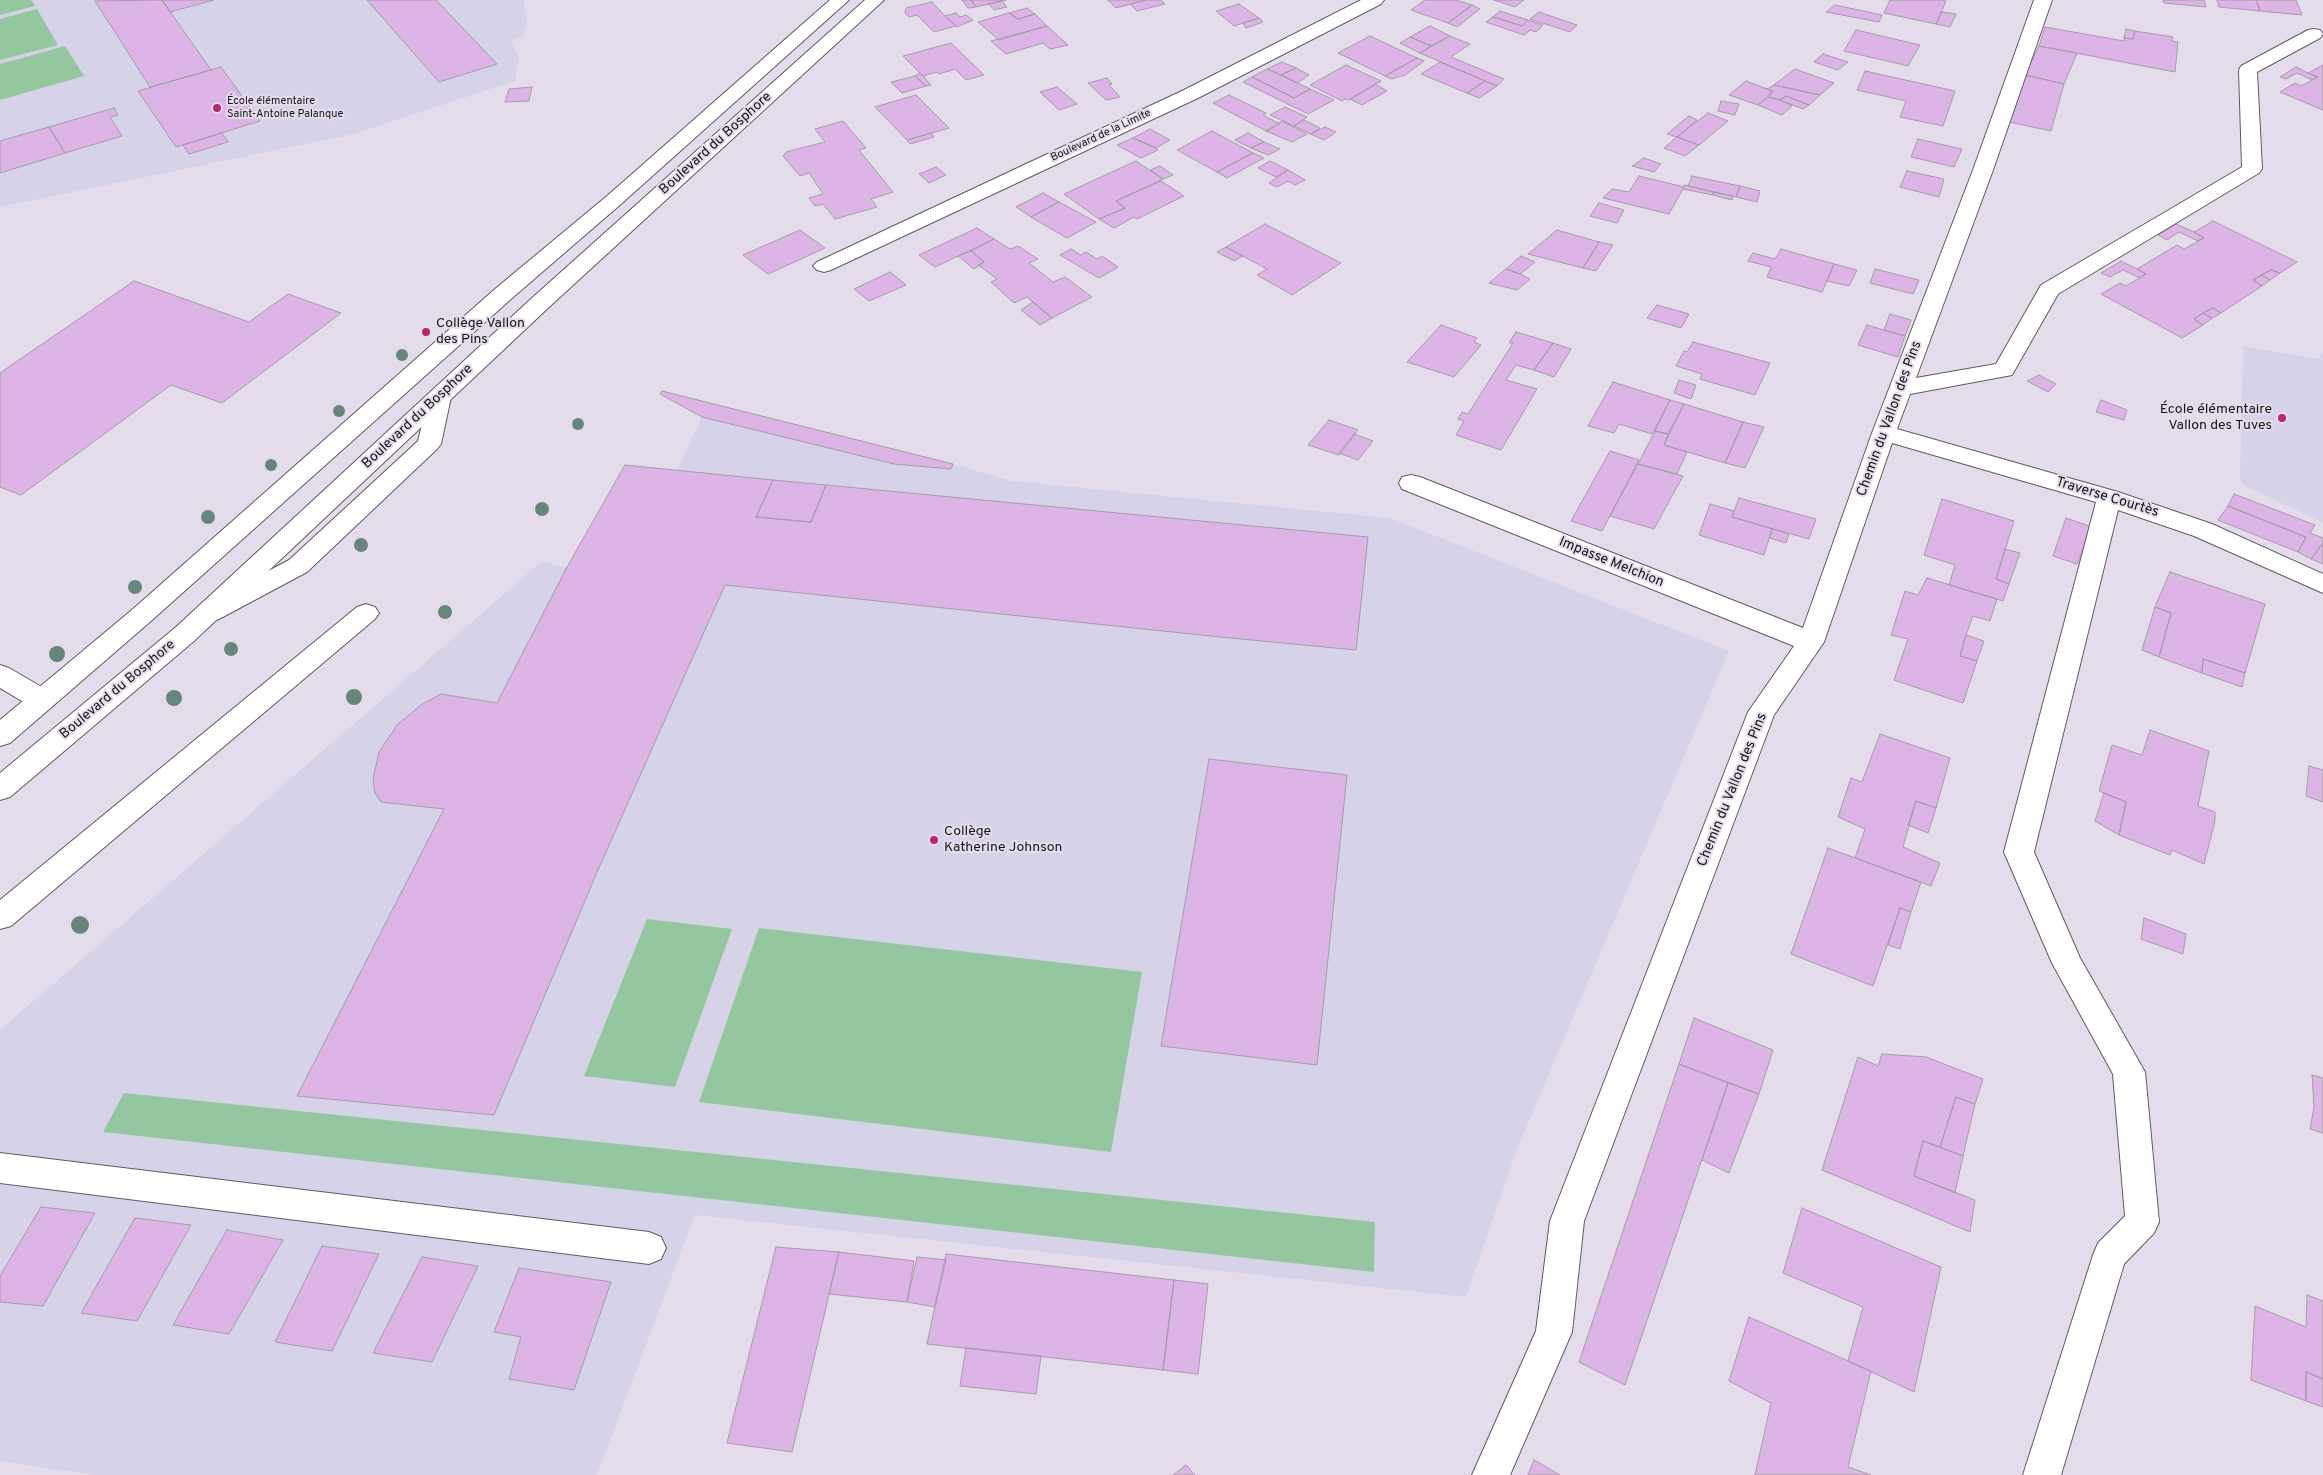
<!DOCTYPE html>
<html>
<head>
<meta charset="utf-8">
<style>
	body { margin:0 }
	canvas { display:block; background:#e5dceb }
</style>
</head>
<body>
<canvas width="2323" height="1475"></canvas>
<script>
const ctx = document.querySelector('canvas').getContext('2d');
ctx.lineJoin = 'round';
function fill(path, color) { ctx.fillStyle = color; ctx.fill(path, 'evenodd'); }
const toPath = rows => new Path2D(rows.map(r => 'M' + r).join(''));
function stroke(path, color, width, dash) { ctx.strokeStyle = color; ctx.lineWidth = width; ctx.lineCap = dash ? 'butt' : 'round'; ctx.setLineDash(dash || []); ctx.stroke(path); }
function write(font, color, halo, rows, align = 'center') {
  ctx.font = font + ' Overpass,sans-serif'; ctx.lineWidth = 4; ctx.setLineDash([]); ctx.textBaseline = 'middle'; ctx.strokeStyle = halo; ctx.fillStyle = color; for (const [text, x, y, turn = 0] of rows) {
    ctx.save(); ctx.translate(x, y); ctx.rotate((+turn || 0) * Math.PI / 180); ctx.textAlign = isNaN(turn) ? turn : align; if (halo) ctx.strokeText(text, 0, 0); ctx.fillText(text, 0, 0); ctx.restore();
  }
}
const education = toPath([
	[0,0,524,0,527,24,523,37,511,41,519,58,515,81,354,134,0,207],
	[2243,346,2320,359,2323,352,2323,523,2242,484,2240,477],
	[662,391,953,464,1012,481,1390,518,1729,651,1517,1149,1466,1297,695,1215,597,1475,94,1475,0,1461,0,1030,541,562,567,567,625,465,677,470,702,417,660,394]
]);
const green = toPath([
	[0,0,31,0,35,6,0,15],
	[37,9,58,45,0,60,0,19],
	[65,46,84,76,0,100,0,64],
	[647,919,732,929,675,1087,584,1076],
	[759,928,1142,972,1111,1152,699,1102],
	[124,1093,1375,1222,1374,1272,103,1132]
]);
const building = toPath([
	[162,0,214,0,170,12,162,0],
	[162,0,211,70,150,87,95,1,162,0],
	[367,0,436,0,497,64,439,82,367,0],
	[962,0,971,0,976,7,968,8,962,0],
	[971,0,1006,0,976,7,971,0],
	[1108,0,1146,0,1116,8,1108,0],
	[1146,0,1161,0,1165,4,1137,11,1130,4,1146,0],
	[1425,0,1456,0,1472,5,1448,23,1411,10,1425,0],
	[1494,0,1524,0,1515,7,1494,0],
	[1890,0,1942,0,1946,1,1936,24,1884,13,1890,0],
	[2163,0,2204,0,2206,7,2164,3,2163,0],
	[2217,0,2256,0,2260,11,2219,7,2217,0],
	[2256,0,2296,0,2302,15,2260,11,2256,0],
	[1002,1,1007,7,994,10,989,4,1002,1],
	[932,2,945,16,956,26,934,32,917,15,909,17,905,13,906,8,932,2],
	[1239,4,1259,18,1234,26,1216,11,1239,4],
	[1472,5,1480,9,1457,27,1448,23,1472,5],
	[1835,5,1882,15,1879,22,1826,12,1835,5],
	[1027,8,1035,14,1018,19,1009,13,1027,8],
	[1500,11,1528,20,1522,26,1493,17,1500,11],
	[1539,12,1577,25,1570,32,1530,19,1539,12],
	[1942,12,1956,14,1950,27,1936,24,1942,12],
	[956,13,960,17,966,15,973,20,957,27,945,16,956,13],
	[1009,13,1018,19,1035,14,1047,26,999,40,978,22,1009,13],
	[1493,17,1522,26,1528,20,1543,25,1536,32,1530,30,1524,35,1486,22,1493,17],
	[1259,18,1263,22,1246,28,1243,23,1259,18],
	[1047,26,1068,45,1050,49,1043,43,1006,54,991,41,1047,26],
	[1430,26,1450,36,1431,46,1410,37,1430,26],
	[2045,27,2124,41,2124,38,2133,39,2135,31,2173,37,2172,41,2178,42,2175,72,2039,46,2045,27],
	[2126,29,2135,31,2133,39,2124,38,2126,29],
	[1856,30,1920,45,1908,66,1844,51,1856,30],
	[1370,36,1417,58,1385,76,1338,53,1370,36],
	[1450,36,1470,44,1451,57,1504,79,1497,86,1420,53,1450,36],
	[1410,37,1431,46,1420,53,1400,43,1410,37],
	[951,43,984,75,966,80,955,69,939,74,937,72,923,76,903,56,951,43],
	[2039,46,2077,53,2064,84,2025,75,2039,46],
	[1823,54,1848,62,1838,70,1814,62,1823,54],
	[1417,58,1424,61,1405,75,1391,79,1385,76,1417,58],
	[1282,62,1296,68,1281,75,1267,69,1282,62],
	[1440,62,1485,81,1467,93,1421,74,1440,62],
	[1346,65,1381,81,1349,100,1345,99,1342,101,1310,85,1346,65],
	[2323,65,2323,110,2280,92,2295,83,2301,86,2318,77,2308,73,2323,65],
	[221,67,260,121,176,147,138,91,221,67],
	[2296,67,2308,73,2318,77,2312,80,2297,73,2286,79,2280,77,2296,67],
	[1296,68,1309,75,1297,83,1281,75,1296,68],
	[1267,69,1281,75,1310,89,1294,98,1252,77,1267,69],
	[1795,69,1834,83,1820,95,1774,85,1795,69],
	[1865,71,1955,91,1943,126,1900,117,1906,101,1857,90,1865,71],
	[920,73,923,76,931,85,926,86,915,76,920,73],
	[2025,75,2064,84,2051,131,2009,122,2025,75],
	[915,76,926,86,902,93,891,82,915,76],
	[1252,77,1294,98,1310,89,1334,100,1308,114,1243,82,1252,77],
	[1107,78,1112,84,1109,85,1120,97,1106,100,1088,83,1107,78],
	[1485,81,1497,86,1479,98,1467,93,1485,81],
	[1746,81,1767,89,1773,91,1758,105,1729,95,1746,81],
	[1375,84,1387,91,1362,105,1350,99,1375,84],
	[1774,85,1820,95,1809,105,1786,96,1780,100,1769,97,1773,91,1767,89,1774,85],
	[532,87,529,101,505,102,509,89,532,87],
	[1057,87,1077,104,1059,110,1040,92,1057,87],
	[916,95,949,128,907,140,875,107,916,95],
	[1229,95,1266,113,1263,115,1280,124,1266,131,1213,103,1229,95],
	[1786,96,1809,105,1803,109,1780,100,1786,96],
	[1769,97,1780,100,1792,106,1782,115,1758,105,1769,97],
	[1721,101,1739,104,1735,115,1718,111,1721,101],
	[1285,107,1307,117,1294,126,1270,115,1285,107],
	[114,108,118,115,110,117,122,136,65,153,49,127,114,108],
	[1708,113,1728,121,1699,145,1677,137,1708,113],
	[1689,116,1697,120,1677,137,1667,134,1689,116],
	[1304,120,1320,128,1311,134,1294,126,1304,120],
	[843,121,866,148,859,150,893,192,871,199,877,207,835,219,823,204,815,206,809,198,823,194,809,173,800,176,783,156,786,152,825,142,815,129,843,121],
	[1282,121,1307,134,1292,142,1266,131,1282,121],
	[49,127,65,153,0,173,0,141,49,127],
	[1325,127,1336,132,1324,140,1311,134,1325,127],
	[1150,129,1170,140,1156,148,1133,138,1150,129],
	[1212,131,1253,153,1217,172,1177,150,1212,131],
	[222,133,228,142,189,154,183,145,222,133],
	[931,133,934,137,910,144,907,140,931,133],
	[1248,133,1264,142,1251,148,1235,140,1248,133],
	[1677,137,1699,145,1685,156,1664,148,1677,137],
	[1133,138,1156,148,1158,150,1141,158,1117,145,1133,138],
	[1918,139,1962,149,1954,167,1911,157,1918,139],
	[1264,142,1280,149,1268,155,1251,148,1264,142],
	[1253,153,1264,158,1227,178,1217,172,1253,153],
	[1644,158,1661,164,1654,172,1632,166,1644,158],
	[1136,161,1163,179,1116,201,1125,208,1099,219,1064,194,1136,161],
	[1270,161,1288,170,1276,177,1258,168,1270,161],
	[1160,166,1173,175,1163,179,1150,170,1160,166],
	[936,167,946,175,929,183,919,174,936,167],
	[1288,170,1305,180,1295,185,1288,181,1277,187,1269,183,1288,170],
	[1907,171,1944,179,1939,197,1900,187,1907,171],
	[1639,176,1684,187,1669,214,1603,198,1612,189,1629,192,1639,176],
	[1692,176,1740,186,1736,197,1688,186,1692,176],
	[1161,181,1184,196,1137,219,1134,217,1114,228,1099,219,1125,208,1116,201,1161,181],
	[1685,185,1713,192,1713,195,1683,189,1685,185],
	[1740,186,1760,191,1757,202,1736,197,1740,186],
	[1713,192,1733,196,1732,200,1713,195,1713,192],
	[1043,193,1059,202,1031,217,1016,207,1043,193],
	[1059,202,1096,222,1067,238,1031,217,1059,202],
	[1599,203,1624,210,1617,223,1590,216,1599,203],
	[2213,221,2297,262,2280,273,2271,270,2253,280,2262,286,2221,313,2213,308,2203,313,2194,319,2203,325,2182,338,2101,294,2120,283,2126,286,2146,274,2137,269,2177,245,2184,249,2204,238,2194,232,2213,221],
	[1265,224,1341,263,1292,295,1257,275,1267,269,1226,247,1265,224],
	[2176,224,2194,232,2204,238,2198,241,2179,232,2167,240,2158,235,2176,224],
	[977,228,994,239,935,267,919,255,977,228],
	[800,230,825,248,768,274,743,255,800,230],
	[1557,230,1599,242,1583,268,1528,254,1557,230],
	[994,239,1010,249,1018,246,1038,259,1029,263,1053,282,1065,277,1092,297,1052,318,1027,297,1014,303,991,282,997,279,978,265,984,262,971,251,994,239],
	[1599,242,1613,245,1596,271,1583,268,1599,242],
	[1226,247,1243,256,1234,261,1217,252,1226,247],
	[1071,249,1081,255,1086,252,1097,259,1102,256,1118,267,1099,278,1060,255,1071,249],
	[1781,249,1834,264,1822,292,1767,277,1771,267,1748,261,1753,253,1775,259,1781,249],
	[971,251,984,262,974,269,958,256,971,251],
	[1521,256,1535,262,1520,274,1506,269,1521,256],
	[2121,261,2137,269,2146,274,2140,278,2123,270,2110,277,2101,273,2121,261],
	[1834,264,1857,270,1849,286,1827,281,1834,264],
	[1506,269,1520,274,1530,279,1517,290,1489,283,1506,269],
	[1875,269,1919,280,1913,294,1870,283,1875,269],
	[2271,270,2280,273,2270,280,2261,275,2271,270],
	[890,272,906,285,869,301,854,289,890,272],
	[2261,275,2270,280,2262,286,2253,280,2261,275],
	[134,281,249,322,288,294,341,313,222,403,171,385,21,495,0,487,0,373,134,281],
	[1033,302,1052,318,1040,325,1021,310,1033,302],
	[1657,305,1689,314,1681,328,1647,318,1657,305],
	[2213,308,2221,313,2212,318,2203,313,2213,308],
	[2203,313,2212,318,2203,325,2194,319,2203,313],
	[1890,314,1911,320,1905,336,1884,330,1890,314],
	[1441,325,1477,338,1474,342,1481,345,1454,377,1407,362,1441,325],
	[1867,325,1905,336,1898,357,1858,345,1867,325],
	[1516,332,1553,343,1534,370,1516,365,1506,380,1537,389,1501,450,1456,435,1464,421,1458,419,1462,412,1468,414,1513,343,1509,343,1516,332],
	[1693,342,1770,363,1755,395,1700,379,1702,374,1676,366,1684,351,1687,352,1693,342],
	[1553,343,1571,349,1554,377,1534,370,1553,343],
	[2039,375,2056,384,2048,392,2027,381,2039,375],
	[1679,380,1696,385,1691,399,1674,393,1679,380],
	[1613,382,1670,400,1652,434,1619,424,1614,433,1588,426,1613,382],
	[662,391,953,464,951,469,894,464,702,417,660,394,662,391],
	[1670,400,1684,404,1668,434,1655,431,1670,400],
	[2101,400,2127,410,2124,420,2096,412,2101,400],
	[1684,404,1743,422,1725,463,1664,445,1684,404],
	[1329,420,1358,430,1339,455,1308,445,1329,420],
	[1743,422,1764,427,1745,468,1725,463,1743,422],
	[1655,431,1668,434,1664,445,1687,452,1677,474,1638,464,1655,431],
	[1354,434,1373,441,1358,460,1339,453,1354,434],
	[1610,451,1639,460,1602,531,1571,521,1610,451],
	[1638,464,1683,476,1654,529,1610,516,1638,464],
	[625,465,773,480,756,517,811,522,826,485,1368,537,1356,650,1220,637,725,585,598,870,494,1115,297,1096,444,809,381,802,375,793,373,779,379,752,397,725,421,705,441,694,497,703,567,567,625,465],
	[773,480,826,485,811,522,756,517,773,480],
	[2234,494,2315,525,2310,533,2323,538,2323,543,2311,559,2298,552,2306,537,2228,506,2234,494],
	[1739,498,1816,519,1809,539,1732,517,1739,498],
	[1942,499,2014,521,1996,579,2009,584,2003,601,1949,585,1955,565,1924,555,1942,499],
	[1710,504,1734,511,1732,517,1772,529,1764,555,1699,535,1710,504],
	[2228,506,2306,537,2298,552,2218,520,2228,506],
	[2066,518,2092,527,2077,564,2053,556,2066,518],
	[1772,529,1789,534,1786,543,1770,538,1772,529],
	[2323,543,2323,564,2311,559,2323,543],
	[2005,549,2020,553,2009,584,1996,579,2005,549],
	[2170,572,2265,604,2245,673,2203,659,2202,673,2159,657,2171,613,2155,607,2170,572],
	[1927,578,1997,599,1990,621,1973,616,1966,635,1960,656,1977,661,1963,703,1894,680,1908,639,1891,635,1905,591,1918,595,1927,578],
	[2155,607,2171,613,2159,657,2142,650,2155,607],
	[1966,635,1984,641,1977,661,1960,656,1966,635],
	[2203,659,2245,673,2242,687,2202,673,2203,659],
	[2150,730,2209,751,2198,806,2215,812,2215,821,2204,864,2172,850,2170,855,2119,835,2126,802,2099,791,2112,745,2142,755,2150,730],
	[1880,734,1950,758,1936,808,1916,801,1903,847,1940,863,1931,886,1855,858,1865,829,1838,817,1851,778,1862,782,1880,734],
	[1209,759,1347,775,1317,1065,1161,1046,1209,759],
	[2309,766,2323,770,2323,802,2306,796,2309,766],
	[2104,793,2126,802,2119,835,2095,821,2104,793],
	[1916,801,1936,808,1928,833,1908,825,1916,801],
	[1828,848,1921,882,1911,912,1900,908,1873,986,1791,954,1828,848],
	[1900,908,1911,912,1900,949,1888,945,1900,908],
	[2144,918,2186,934,2183,954,2141,939,2144,918],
	[1694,1018,1773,1050,1759,1094,1679,1064,1694,1018],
	[1882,1054,1926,1057,1983,1079,1975,1104,1956,1097,1940,1147,1923,1141,1914,1176,1975,1200,1970,1232,1822,1170,1858,1057,1878,1066,1882,1054],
	[1679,1064,1728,1083,1625,1385,1579,1362,1679,1064],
	[2312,1075,2323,1078,2323,1133,2310,1129,2314,1107,2312,1075],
	[1728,1083,1759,1094,1729,1173,1702,1160,1728,1083],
	[1956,1097,1975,1104,1963,1156,1940,1147,1956,1097],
	[1923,1141,1963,1156,1955,1193,1914,1176,1923,1141],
	[41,1207,95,1213,43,1306,0,1302,0,1276,41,1207],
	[1802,1208,1941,1267,1914,1392,1848,1361,1863,1307,1783,1273,1802,1208],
	[135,1218,191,1225,137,1321,81,1313,135,1218],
	[227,1230,283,1240,229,1334,173,1325,227,1230],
	[322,1246,379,1254,332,1351,275,1342,322,1246],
	[776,1247,839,1252,792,1452,727,1443,776,1247],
	[839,1252,914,1261,907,1302,829,1294,839,1252],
	[946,1254,1174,1280,1163,1370,927,1344,946,1254],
	[422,1257,478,1266,432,1362,373,1353,422,1257],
	[917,1257,946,1260,935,1307,907,1302,917,1257],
	[519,1268,611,1282,574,1390,509,1379,521,1337,494,1332,519,1268],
	[1174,1280,1208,1284,1198,1374,1163,1370,1174,1280],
	[2307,1295,2323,1301,2323,1379,2306,1372,2306,1401,2251,1380,2255,1306,2306,1327,2307,1295],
	[1749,1317,1871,1371,1848,1467,1871,1475,1755,1475,1771,1403,1729,1381,1749,1317],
	[966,1348,1041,1356,1036,1394,960,1386,966,1348],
	[2306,1372,2323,1379,2323,1407,2306,1401,2306,1372],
	[1534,1460,1560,1475,1528,1475,1534,1460],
	[1186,1465,1195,1475,1173,1475,1186,1465]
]);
const lane = toPath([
	[440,390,448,392,451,397,441,444,437,449,307,572,219,619,210,622,201,619,197,613,201,607,289,560,418,441,429,397,432,392,440,390],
	[366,604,375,607,379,613,375,619,11,926,0,929,0,900,357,607,366,604],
	[0,665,9,668,52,693,55,700,52,707,42,710,32,707,0,688,0,665],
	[0,1153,649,1232,661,1237,666,1248,661,1259,649,1264,0,1183,0,1153]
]);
const street = toPath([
	[1361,0,1384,0,1381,4,1198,98,831,270,824,272,817,270,813,266,817,262,1184,90,1361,0],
	[2034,0,2052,0,1993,170,1916,378,1996,364,2041,285,2242,167,2239,70,2241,66,2308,30,2314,29,2320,30,2323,34,2320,38,2257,72,2262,169,2259,173,2058,294,2012,375,1910,394,1897,429,2118,492,2212,524,2323,574,2323,593,2194,536,2118,510,2034,852,2080,958,2145,1072,2159,1222,2154,1233,2124,1264,2061,1475,2023,1475,2093,1255,2098,1243,2125,1216,2113,1074,2052,963,2004,852,2096,502,1892,443,1824,642,1774,715,1584,1221,1572,1332,1510,1475,1472,1475,1536,1331,1550,1221,1748,712,1794,646,1402,489,1399,483,1402,477,1411,475,1420,477,1803,628,1872,433,1973,170,2034,0]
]);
const secondary = toPath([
	[830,0,849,0,621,204,511,299,151,621,10,743,0,746,0,720,133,609,495,289,607,196,830,0],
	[865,0,884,0,548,308,194,641,10,797,0,800,0,773,176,627,532,298,865,0]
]);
const trees = [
	[402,355,6],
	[339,411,6],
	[578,424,6],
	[271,465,6],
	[542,509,7],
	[208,517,7],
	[361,545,7],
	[135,587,7],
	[445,612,7],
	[231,649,7],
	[57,654,8],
	[354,697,8],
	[174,698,8],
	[80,925,9]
];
const markers = [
	[217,108,5,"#b42b6a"],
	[426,332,5,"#b42b6a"],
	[2282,418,5,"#b42b6a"],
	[934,840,5,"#b42b6a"]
];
const farPoinames = [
	["École élémentaire",227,102],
	["Saint-Antoine Palanque",227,115]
];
const farStreetnames = [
	["Boulevard de la Limite",1101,136,-25]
];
const streetNames = [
	["Boulevard du Bosphore",716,144,-42],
	["Boulevard du Bosphore",418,417,-43],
	["Chemin du Vallon des Pins",1890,419,-70],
	["Traverse Courtès",2107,498,17],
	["Impasse Melchion",1611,563,22],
	["Boulevard du Bosphore",118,690,-40],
	["Chemin du Vallon des Pins",1733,790,-68]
];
const poiNames = [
	["Collège Vallon",436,324],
	["des Pins",436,340],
	["École élémentaire",2272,410,"right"],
	["Vallon des Tuves",2272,426,"right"],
	["Collège",944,832],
	["Katherine Johnson",944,848]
];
fill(education, '#d6d3e9');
fill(green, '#94c79f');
fill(building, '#dcb5e6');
stroke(building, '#a69ba8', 1);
stroke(lane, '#605965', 2);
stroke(street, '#605965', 2);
stroke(secondary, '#605965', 2);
fill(lane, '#fff');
fill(street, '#fff');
fill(secondary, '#fff');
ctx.fillStyle = '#678679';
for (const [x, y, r] of trees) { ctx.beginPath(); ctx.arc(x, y, r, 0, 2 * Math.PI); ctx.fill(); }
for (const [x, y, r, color] of markers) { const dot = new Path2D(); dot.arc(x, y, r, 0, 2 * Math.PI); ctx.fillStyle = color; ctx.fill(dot); stroke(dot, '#e5dceb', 2); }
write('11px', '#18151a', '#e5dceb', farPoinames, 'left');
write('11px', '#18151a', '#e5dceb', farStreetnames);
write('14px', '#18151a', '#e5dceb', streetNames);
write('14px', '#18151a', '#e5dceb', poiNames, 'left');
</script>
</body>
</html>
